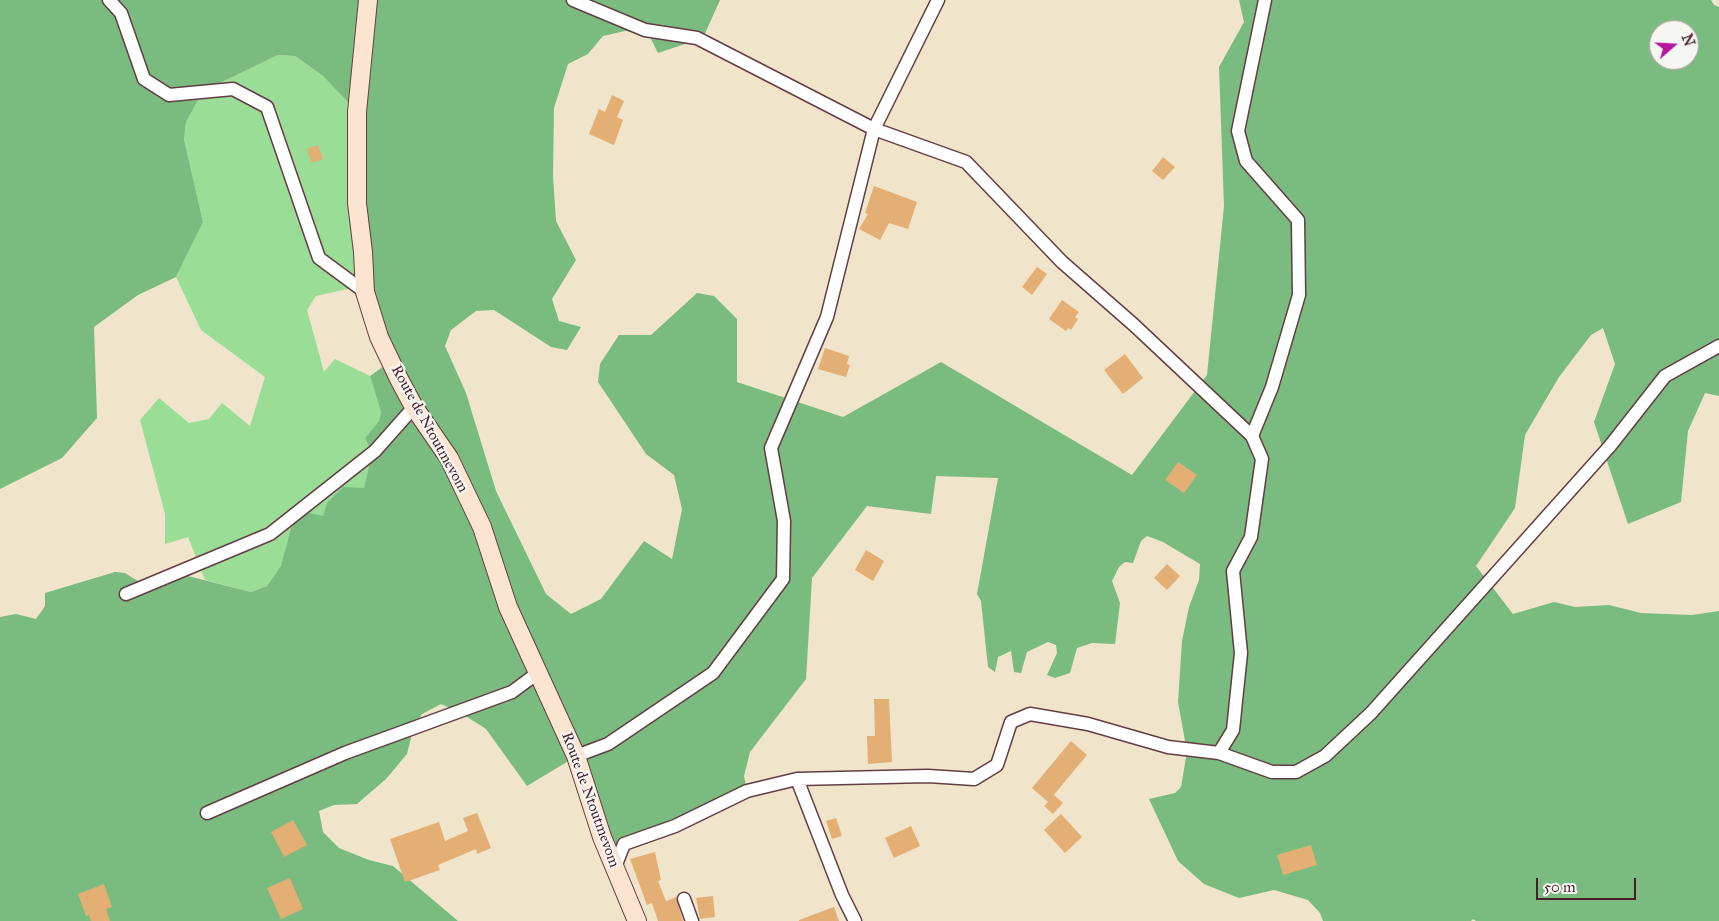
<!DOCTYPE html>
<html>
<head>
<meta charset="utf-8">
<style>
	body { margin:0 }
	#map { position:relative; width:1719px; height:921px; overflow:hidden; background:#f0e4ca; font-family:"IM FELL Great Primer",serif }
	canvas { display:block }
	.north { position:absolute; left:1649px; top:20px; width:50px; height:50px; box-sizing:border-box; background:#f6f6f2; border:1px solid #b1a0a2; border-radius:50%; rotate:71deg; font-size:14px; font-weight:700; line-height:20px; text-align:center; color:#4a1f2b }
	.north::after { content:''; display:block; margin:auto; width:18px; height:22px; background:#b5179e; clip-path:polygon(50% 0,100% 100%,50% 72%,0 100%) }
	.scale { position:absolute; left:1536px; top:878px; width:100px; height:22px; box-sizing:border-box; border:2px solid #4a1f2b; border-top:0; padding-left:6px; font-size:15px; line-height:18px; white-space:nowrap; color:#4a1f2b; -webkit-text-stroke:4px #f6f6f2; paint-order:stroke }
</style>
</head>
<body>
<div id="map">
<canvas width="1719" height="921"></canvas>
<div class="north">N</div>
<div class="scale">50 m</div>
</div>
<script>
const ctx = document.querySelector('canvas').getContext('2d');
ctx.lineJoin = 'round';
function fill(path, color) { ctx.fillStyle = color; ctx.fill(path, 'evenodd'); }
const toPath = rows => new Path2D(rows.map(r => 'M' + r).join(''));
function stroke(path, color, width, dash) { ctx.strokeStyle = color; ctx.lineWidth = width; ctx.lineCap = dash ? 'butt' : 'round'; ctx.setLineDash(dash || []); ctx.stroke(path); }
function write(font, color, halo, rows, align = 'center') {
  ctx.font = font + ' "IM FELL Great Primer",serif'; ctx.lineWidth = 4.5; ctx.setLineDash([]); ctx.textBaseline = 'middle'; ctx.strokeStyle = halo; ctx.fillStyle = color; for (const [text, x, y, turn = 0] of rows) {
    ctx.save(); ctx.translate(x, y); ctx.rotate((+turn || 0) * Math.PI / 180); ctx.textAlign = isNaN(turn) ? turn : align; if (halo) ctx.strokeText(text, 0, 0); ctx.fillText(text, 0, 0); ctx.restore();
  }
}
const green = toPath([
	[278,55,295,56,323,76,357,112,365,292,347,289,316,296,307,310,324,372,335,359,370,376,381,412,379,421,365,438,372,453,364,488,327,503,323,517,293,521,282,566,267,586,251,592,205,580,188,537,165,544,165,514,140,420,159,398,189,423,209,419,222,403,250,426,265,377,201,330,176,277,203,222,184,139,186,122,203,91]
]);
const forest = toPath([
	[0,0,720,0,703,38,658,53,648,33,625,31,603,36,588,54,568,64,554,108,553,176,556,221,576,260,552,299,559,321,581,327,567,350,551,347,494,310,476,311,451,330,445,346,466,393,496,491,546,594,571,614,601,599,644,541,672,559,682,509,674,475,646,454,598,382,600,364,619,335,651,335,697,293,714,296,737,319,737,382,843,417,941,362,1132,475,1207,375,1224,206,1219,67,1244,22,1239,0,1711,0,1714,5,1719,7,1719,396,1705,393,1688,431,1681,502,1628,524,1594,422,1615,364,1603,328,1591,335,1559,377,1525,435,1515,508,1476,566,1513,614,1554,602,1575,607,1609,605,1641,613,1692,615,1719,611,1719,921,1476,921,1473,919,1471,921,1323,921,1320,913,1308,900,1274,890,1239,898,1204,884,1178,861,1149,799,1175,793,1181,787,1187,752,1178,702,1182,641,1189,607,1199,580,1200,564,1163,542,1147,536,1141,541,1133,563,1125,562,1119,567,1112,581,1120,603,1115,644,1092,643,1077,648,1070,673,1055,678,1047,675,1057,653,1056,645,1048,642,1027,652,1021,673,1014,672,1011,651,998,657,995,672,988,667,981,601,977,594,998,478,936,476,931,514,867,506,812,578,806,679,750,752,744,776,747,791,624,844,615,867,575,757,527,786,486,729,461,713,441,704,422,714,413,730,407,754,386,779,357,804,334,805,319,811,323,832,339,848,369,860,393,866,458,921,0,921,0,617,16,614,36,619,45,606,45,593,115,572,125,573,141,583,180,574,251,592,267,586,281,566,293,521,301,511,323,516,327,503,343,487,364,488,372,453,365,438,379,421,381,412,370,376,391,361,365,292,357,112,323,76,295,56,278,55,203,91,186,122,184,139,203,222,176,277,138,295,94,327,97,418,62,458,0,489],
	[1659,30,1689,30,1689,60,1659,60]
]);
const building = toPath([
	[612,95,624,101,617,117,623,120,614,145,589,134,599,109,605,112],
	[318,145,323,159,312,163,307,149],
	[1163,157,1175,167,1163,180,1152,171],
	[874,186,917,202,908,229,889,223,880,240,859,229,868,214,865,213],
	[1037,267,1047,274,1032,295,1022,287],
	[1062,300,1079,312,1075,317,1078,319,1071,330,1068,328,1066,331,1049,319],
	[825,348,849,356,847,364,850,365,846,377,818,369],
	[1125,354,1143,378,1123,394,1104,370],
	[1178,462,1197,475,1184,493,1165,480],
	[866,550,884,561,873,581,855,570],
	[1167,564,1180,576,1167,590,1154,578],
	[874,699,889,699,892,762,868,764,867,736,875,736],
	[1071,741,1087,755,1052,797,1054,795,1063,803,1053,814,1044,806,1048,802,1032,788],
	[477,813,491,848,477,854,476,849,438,865,440,870,405,882,390,839,439,822,445,841,468,831,463,818],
	[1061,814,1082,837,1065,853,1044,830],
	[836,818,842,836,832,839,826,821],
	[293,820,307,845,284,857,271,832],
	[911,826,920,846,894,858,885,838],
	[1311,845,1317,865,1283,875,1277,855],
	[655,852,661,880,658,881,666,901,676,897,683,921,658,921,652,903,647,905,630,859],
	[290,878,303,909,281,919,267,888],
	[104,884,112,907,106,909,110,921,91,921,89,915,86,916,78,894],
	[713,896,715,917,700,919,696,898],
	[834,907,839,921,799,921,799,920]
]);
const street = toPath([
	[109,0,121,13,144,79,169,95,233,89,267,107,319,258,365,292],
	[573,0,645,30,697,38,874,129,966,162,1062,262,1134,325,1252,436,1262,459,1251,537,1233,571,1241,653,1233,730,1219,753],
	[1252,436,1272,387,1299,295,1298,220,1246,161,1238,131,1265,0],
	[126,594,270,534,375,451,414,407],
	[576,756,608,744,713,673,783,579,784,521,771,448,827,317,874,129,938,0],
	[797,779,842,895,855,921],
	[207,813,345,753,512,692,539,672],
	[615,867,624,844,675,826,747,791,797,779,928,776,974,779,997,765,1011,722,1030,714,1088,724,1168,747,1219,753,1272,772,1296,772,1325,756,1371,713,1610,446,1665,376,1719,346],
	[684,899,692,921]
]);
const secondary = toPath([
	[368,0,357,112,357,203,363,252,365,292,379,337,399,379,414,407,449,458,482,527,508,607,576,756,602,837,637,921]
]);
const streetNames = [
	["Route de Ntoutmevom",429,429,61],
	["Route de Ntoutmevom",590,800,70]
];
fill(green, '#99dd96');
fill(forest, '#7abc7f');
fill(building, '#e3af74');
stroke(street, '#633d43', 15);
stroke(secondary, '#633d43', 20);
stroke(street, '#fff', 12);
stroke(secondary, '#fce5d0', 18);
write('15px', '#4a1f2b', '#f6f6f2', streetNames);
</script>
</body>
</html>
